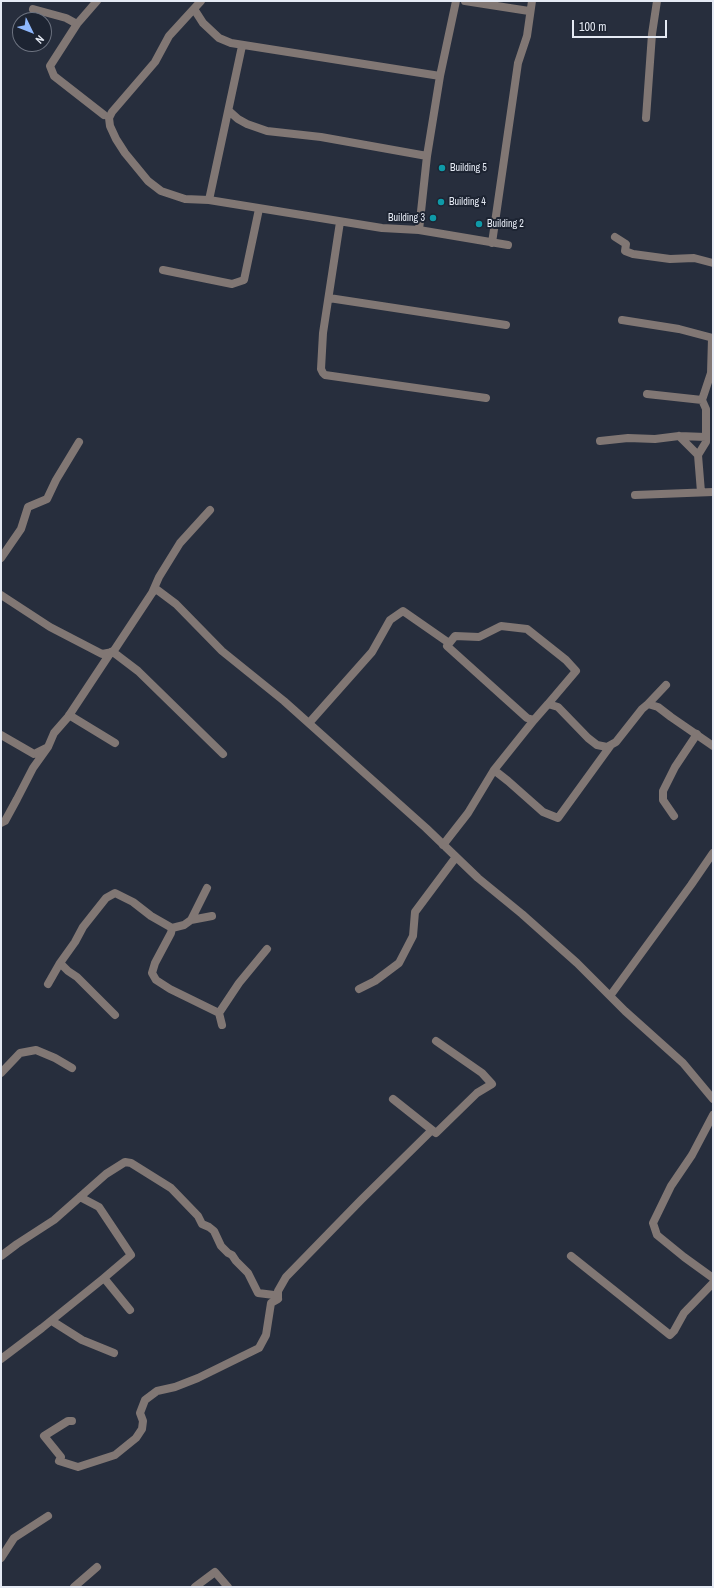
<!DOCTYPE html>
<html>
<head>
<meta charset="utf-8">
<style>
	body { margin:0 }
	#map { position:relative; width:714px; height:1588px; overflow:hidden; background:#272e3d; font-family:"Archivo Narrow",sans-serif }
	canvas { display:block }
	.frame { position:absolute; inset:0; border:2px solid #e5eaf4; pointer-events:none }
	.north { position:absolute; left:12px; top:12px; width:40px; height:40px; box-sizing:border-box; background:#1d2432; border:1px solid #6d7380; border-radius:50%; rotate:133deg; font-size:11px; font-weight:700; line-height:16px; text-align:center; color:#e5eaf4 }
	.north::after { content:''; display:block; margin:auto; width:14px; height:18px; background:#8fb8fd; clip-path:polygon(50% 0,100% 100%,50% 72%,0 100%) }
	.scale { position:absolute; left:572px; top:20px; width:95px; height:18px; box-sizing:border-box; border:2px solid #e5eaf4; border-top:0; padding-left:5px; font-size:12px; line-height:14px; white-space:nowrap; color:#e5eaf4; -webkit-text-stroke:3px #1d2432; paint-order:stroke }
</style>
</head>
<body>
<div id="map">
<canvas width="714" height="1588"></canvas>
<div class="frame"></div>
<div class="north">N</div>
<div class="scale">100 m</div>
</div>
<script>
const ctx = document.querySelector('canvas').getContext('2d');
ctx.lineJoin = 'round';
const toPath = rows => new Path2D(rows.map(r => 'M' + r).join(''));
function stroke(path, color, width, dash) { ctx.strokeStyle = color; ctx.lineWidth = width; ctx.lineCap = dash ? 'butt' : 'round'; ctx.setLineDash(dash || []); ctx.stroke(path); }
function write(font, color, halo, rows, align = 'center') {
  ctx.font = font + ' "Archivo Narrow",sans-serif'; ctx.lineWidth = 4; ctx.setLineDash([]); ctx.textBaseline = 'middle'; ctx.strokeStyle = halo; ctx.fillStyle = color; for (const [text, x, y, turn = 0] of rows) {
    ctx.save(); ctx.translate(x, y); ctx.rotate((+turn || 0) * Math.PI / 180); ctx.textAlign = isNaN(turn) ? turn : align; if (halo) ctx.strokeText(text, 0, 0); ctx.fillText(text, 0, 0); ctx.restore();
  }
}
const minor = toPath([
	[97,1,77,24,50,66,54,76,104,115],
	[201,1,169,36,155,62,112,112,109,118,110,126,116,139,125,153,148,181,161,191,185,199,209,200,382,228,419,230,508,245],
	[465,1,529,11],
	[33,9,66,18,77,24],
	[194,9,203,23,219,38,231,43,440,76],
	[229,111,238,119,247,124,267,131,321,137,427,156],
	[646,118,652,34,657,1],
	[209,200,242,46],
	[340,222,323,333,321,369,323,373,325,375,486,398],
	[419,230,427,156,440,76,456,1],
	[615,237,626,244,625,251,633,254,670,259,694,258,713,263],
	[492,243,518,63,527,36,532,1],
	[163,270,232,284,244,280,259,209],
	[329,298,506,325],
	[622,320,679,329,713,338],
	[647,394,702,400],
	[679,436,698,455],
	[600,441,628,438,655,439,679,436,706,437],
	[701,492,698,455,706,442,706,409,702,400,711,373,712,338],
	[635,495,713,492],
	[1,558,21,529,28,507,47,499,56,480,79,442],
	[152,593,159,577,180,543,210,510],
	[1,595,50,627,102,654,113,652,152,593,156,589,176,604,222,651,284,701,426,828,478,878,522,914,577,963,625,1011,683,1063,713,1099],
	[113,652,138,671,223,754],
	[548,704,576,671,566,660,527,629,501,626,479,637,455,636,447,646,527,718,534,720,548,704,558,707,588,738,597,745,607,747,616,742,642,709,648,704,658,707,671,717,713,746],
	[648,704,666,685],
	[69,715,115,743],
	[534,720,494,770,508,781,543,812,558,818,611,745],
	[309,723,372,652,390,620,403,611,449,643],
	[1,735,34,754,46,748],
	[674,816,663,800,663,791,675,767,697,734],
	[1,823,5,821,17,799,33,768,48,747,54,733,68,717,111,652],
	[443,845,468,813,494,770],
	[191,920,212,916],
	[172,928,184,925,191,920,207,888],
	[60,963,75,942,83,927,106,898,115,893,133,902,151,916,172,928,171,933,155,963,152,973,156,980,170,989,219,1013],
	[48,984,60,963,68,971,77,977,115,1015],
	[359,989,375,981,399,963,413,936,415,912,456,857],
	[610,996,691,885,713,853],
	[222,1025,219,1013,239,983,267,949],
	[1,1073,20,1053,36,1050,55,1058,72,1068],
	[393,1099,432,1130],
	[713,1115,692,1155,671,1186,653,1223,657,1235,684,1257,713,1278],
	[80,1197,99,1207,131,1255,104,1278,130,1310],
	[1,1256,17,1244,54,1220,106,1174,125,1162,131,1163,171,1188,198,1216,202,1224,209,1227,214,1231,221,1246,228,1253,232,1255,236,1261,248,1273,258,1293,274,1295,278,1299],
	[571,1256,670,1335,674,1331,684,1313,713,1283],
	[52,1321,82,1340,114,1353],
	[1,1359,42,1328,104,1278],
	[72,1421,68,1421,44,1436,61,1457,59,1461,78,1467,115,1455,136,1438,142,1429,143,1421,140,1413,145,1400,157,1391,175,1387,198,1378,259,1348,266,1335,271,1303,278,1299,278,1291,286,1277,361,1200,432,1130,436,1133,477,1093,492,1084,482,1073,436,1041],
	[1,1558,14,1538,48,1516],
	[74,1587,97,1567],
	[195,1587,215,1572,228,1587]
]);
const markers = [
	[442,168,4,"#0f9aa8"],
	[441,202,4,"#0f9aa8"],
	[433,218,4,"#0f9aa8"],
	[479,224,4,"#0f9aa8"]
];
const poiNames = [
	["Building 5",450,168],
	["Building 4",449,202],
	["Building 3",425,218,"right"],
	["Building 2",487,224]
];
stroke(minor, '#817774', 8);
for (const [x, y, r, color] of markers) { const dot = new Path2D(); dot.arc(x, y, r, 0, 2 * Math.PI); ctx.fillStyle = color; ctx.fill(dot); stroke(dot, '#1d2432', 1.5); }
write('10px', '#e5eaf4', '#1d2432', poiNames, 'left');
</script>
</body>
</html>
